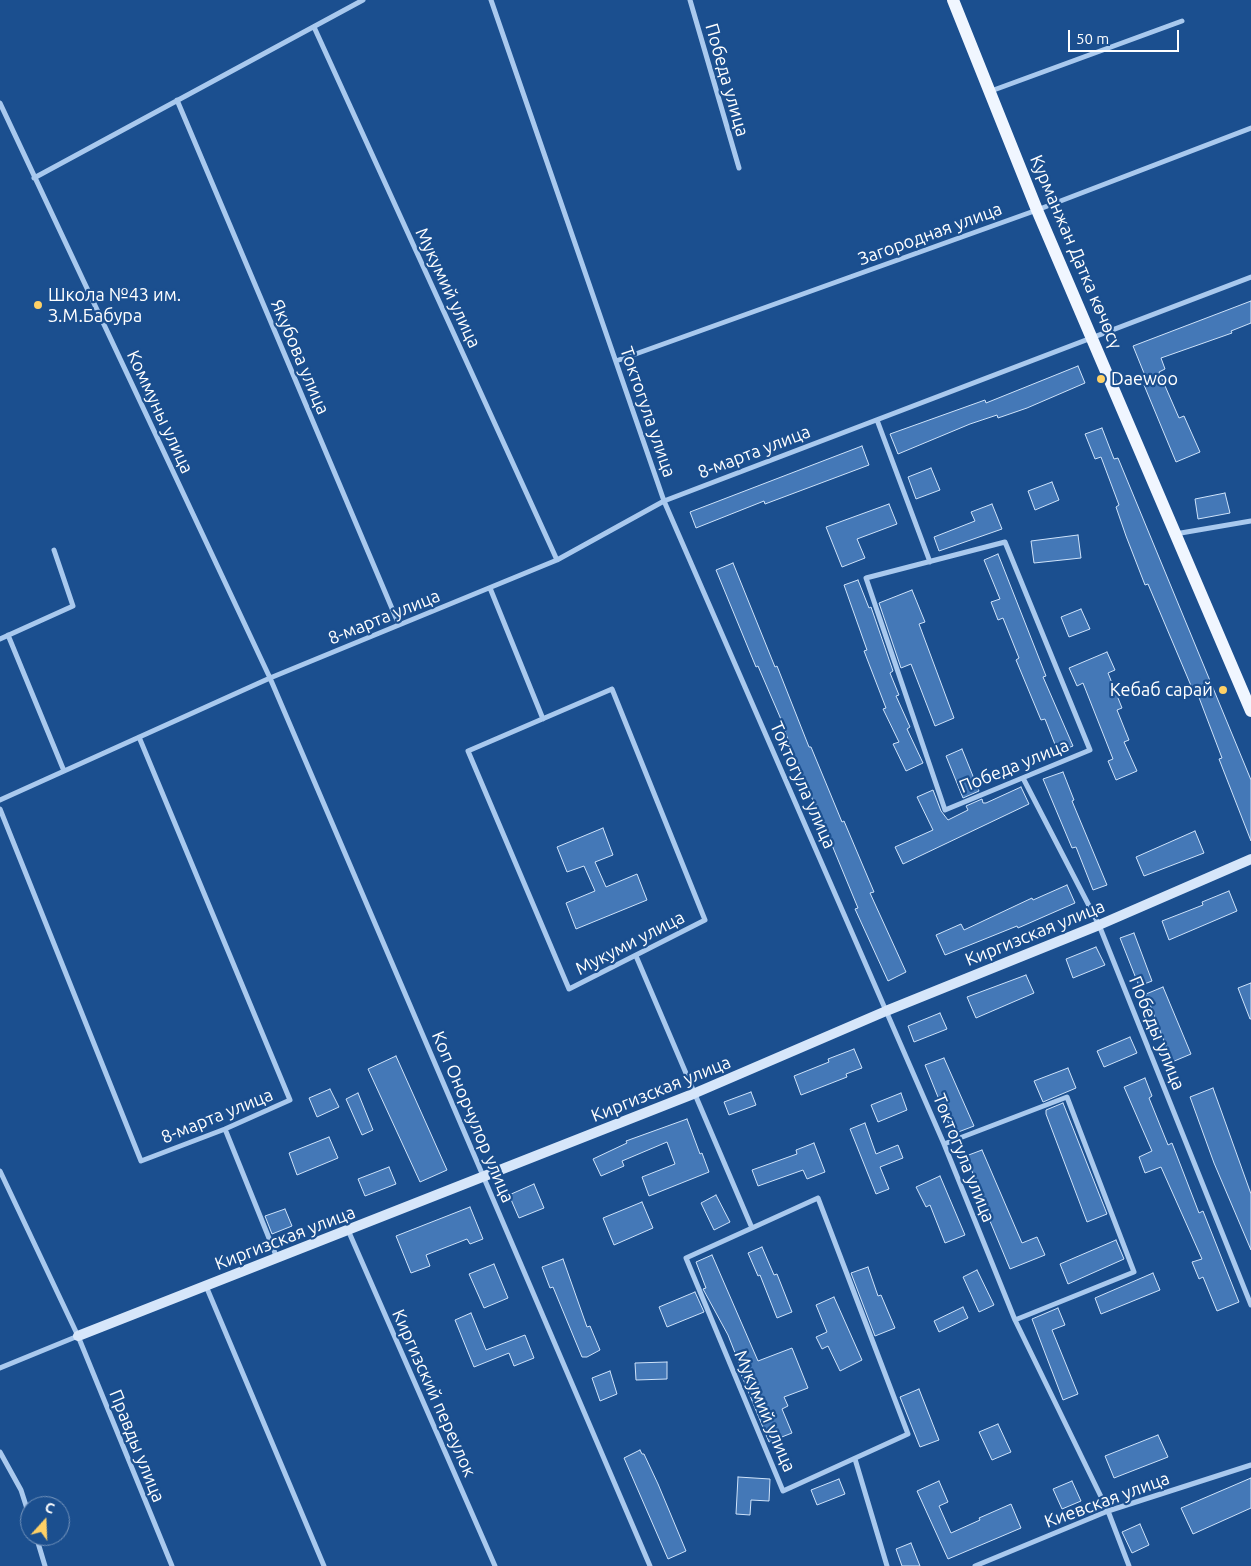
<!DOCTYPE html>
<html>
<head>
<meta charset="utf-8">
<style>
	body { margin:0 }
	#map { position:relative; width:1251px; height:1566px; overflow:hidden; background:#1b4f8f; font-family:Ubuntu,sans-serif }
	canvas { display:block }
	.north { position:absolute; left:20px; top:1496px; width:50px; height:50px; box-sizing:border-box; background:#1b4f8f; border:1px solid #7695bc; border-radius:50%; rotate:20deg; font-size:14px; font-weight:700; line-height:20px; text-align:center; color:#fff }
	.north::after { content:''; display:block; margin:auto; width:18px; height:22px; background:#ffd166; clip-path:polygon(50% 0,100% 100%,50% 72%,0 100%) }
	.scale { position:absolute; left:1068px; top:30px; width:111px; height:22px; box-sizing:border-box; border:2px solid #fff; border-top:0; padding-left:6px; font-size:15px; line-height:18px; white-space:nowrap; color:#fff; -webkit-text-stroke:4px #1b4f8f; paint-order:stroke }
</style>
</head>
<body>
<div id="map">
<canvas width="1251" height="1566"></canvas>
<div class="north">С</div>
<div class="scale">50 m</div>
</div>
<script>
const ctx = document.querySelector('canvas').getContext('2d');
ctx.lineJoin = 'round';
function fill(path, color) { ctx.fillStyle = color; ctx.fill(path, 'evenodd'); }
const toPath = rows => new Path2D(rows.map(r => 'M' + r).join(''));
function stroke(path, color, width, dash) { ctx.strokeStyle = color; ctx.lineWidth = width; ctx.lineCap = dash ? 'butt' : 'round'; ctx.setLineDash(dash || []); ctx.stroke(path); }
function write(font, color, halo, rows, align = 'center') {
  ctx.font = font + ' Ubuntu,sans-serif'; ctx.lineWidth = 4.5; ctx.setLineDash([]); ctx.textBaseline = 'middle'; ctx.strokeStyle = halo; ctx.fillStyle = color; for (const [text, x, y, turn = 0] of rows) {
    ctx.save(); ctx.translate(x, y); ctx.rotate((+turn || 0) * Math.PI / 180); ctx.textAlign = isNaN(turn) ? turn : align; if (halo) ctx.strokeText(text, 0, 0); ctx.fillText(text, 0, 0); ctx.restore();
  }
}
const building = toPath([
	[1251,301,1251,323,1231,331,1232,333,1161,358,1165,369,1159,372,1179,418,1184,416,1200,452,1176,462,1144,385,1148,383,1133,346,1251,301],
	[1078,366,1085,383,1027,408,998,418,997,415,970,424,898,454,890,434,985,400,986,403,1078,366],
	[1102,428,1114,459,1118,458,1251,780,1251,841,1219,759,1222,758,1195,687,1192,688,1148,584,1145,585,1126,536,1116,507,1119,505,1101,457,1095,459,1085,434,1102,428],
	[862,446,869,465,765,504,764,501,696,528,690,512,862,446],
	[931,468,940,490,916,499,908,477,931,468],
	[1052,482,1059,500,1035,510,1028,491,1052,482],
	[1225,493,1230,513,1198,519,1195,499,1225,493],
	[889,504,897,524,857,539,865,558,842,567,826,527,889,504],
	[992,504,1002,529,939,551,934,537,975,521,971,512,992,504],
	[1078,535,1081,558,1034,563,1031,541,1078,535],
	[998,554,1046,676,1043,677,1073,746,1058,752,1045,719,1041,720,1016,660,1019,658,1003,618,998,620,991,602,1000,599,984,560,998,554],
	[733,563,775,667,777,666,809,747,811,747,842,822,844,821,874,892,870,893,906,972,888,981,855,909,858,908,822,821,807,787,805,787,780,717,758,666,756,667,716,570,733,563],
	[858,580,869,608,871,607,893,671,890,673,899,695,896,696,910,727,907,729,923,763,906,771,893,744,899,742,883,709,886,708,864,651,867,650,844,585,858,580],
	[912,590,925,622,919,624,954,718,935,726,911,664,901,668,879,603,912,590],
	[1081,609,1090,629,1069,637,1061,617,1081,609],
	[1107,652,1115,670,1108,673,1122,708,1117,710,1129,740,1124,742,1137,771,1116,780,1108,761,1113,759,1083,683,1077,686,1069,668,1107,652],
	[962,749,979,791,963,798,946,756,962,749],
	[1063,772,1074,800,1072,801,1107,885,1093,890,1076,847,1072,848,1043,779,1063,772],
	[1021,787,1029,804,903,864,895,847,933,830,917,797,933,790,941,811,948,820,968,810,966,806,982,799,983,803,986,803,1021,787],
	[603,828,613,855,595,862,606,887,637,874,647,900,576,929,566,903,595,891,584,866,567,872,557,847,603,828],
	[1195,831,1204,853,1144,876,1136,857,1195,831],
	[1067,885,1075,903,1018,928,1017,926,945,955,936,935,961,924,964,930,1032,898,1033,900,1067,885],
	[1229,891,1237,911,1169,940,1162,921,1203,905,1202,902,1229,891],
	[1134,933,1152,981,1139,986,1120,938,1134,933],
	[1096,947,1105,965,1073,978,1066,959,1096,947],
	[1026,975,1034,993,976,1018,967,997,1026,975],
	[1251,983,1251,1019,1250,1019,1238,988,1251,983],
	[1163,987,1191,1054,1172,1062,1146,994,1163,987],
	[940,1013,947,1029,914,1042,908,1026,940,1013],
	[1130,1037,1137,1053,1104,1067,1097,1051,1130,1037],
	[854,1049,862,1068,846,1074,847,1077,801,1095,794,1076,829,1062,828,1059,854,1049],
	[396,1056,447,1170,420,1182,368,1069,396,1056],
	[944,1058,974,1126,953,1134,925,1065,944,1058],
	[1068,1068,1076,1088,1043,1102,1034,1081,1068,1068],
	[1145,1078,1152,1096,1149,1098,1168,1145,1172,1143,1199,1213,1203,1211,1239,1302,1217,1311,1203,1277,1199,1279,1192,1262,1202,1259,1161,1167,1145,1173,1139,1157,1152,1151,1124,1087,1145,1078],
	[1213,1088,1251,1194,1251,1250,1214,1163,1190,1097,1213,1088],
	[330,1089,339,1107,317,1117,309,1098,330,1089],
	[751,1092,756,1105,729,1115,724,1102,751,1092],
	[358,1093,373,1130,362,1135,346,1099,358,1093],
	[901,1093,907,1110,878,1122,871,1105,901,1093],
	[1063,1103,1107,1214,1087,1222,1046,1114,1046,1110,1063,1103],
	[687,1119,700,1154,702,1153,709,1172,649,1196,642,1177,675,1164,667,1142,622,1161,624,1166,601,1176,593,1159,627,1143,626,1141,687,1119],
	[865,1123,876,1154,898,1145,903,1158,880,1167,889,1189,876,1194,850,1129,865,1123],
	[329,1137,338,1158,297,1175,289,1153,329,1137],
	[814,1143,825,1172,807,1179,803,1170,758,1186,752,1170,797,1154,796,1150,814,1143],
	[982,1150,1022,1243,1037,1237,1045,1255,1010,1269,977,1190,979,1189,966,1156,982,1150],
	[389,1167,396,1184,365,1196,358,1179,389,1167],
	[940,1176,965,1235,945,1243,930,1205,926,1207,916,1187,940,1176],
	[534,1184,544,1208,519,1218,509,1195,534,1184],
	[716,1195,730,1222,714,1230,701,1203,716,1195],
	[642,1202,653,1228,614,1245,603,1218,642,1202],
	[470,1207,483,1239,470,1244,467,1239,426,1255,430,1266,411,1273,396,1236,470,1207],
	[285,1209,292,1226,272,1234,265,1216,285,1209],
	[1116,1240,1124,1259,1068,1284,1060,1264,1116,1240],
	[762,1247,774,1275,777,1274,792,1312,777,1318,760,1275,758,1276,748,1253,762,1247],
	[712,1255,758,1361,792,1348,808,1388,784,1397,788,1406,782,1409,792,1433,769,1442,739,1369,741,1368,728,1335,703,1289,706,1288,696,1262,712,1255],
	[563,1259,587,1327,590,1326,600,1350,587,1357,582,1357,553,1287,550,1288,542,1267,563,1259],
	[494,1264,508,1298,484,1308,469,1274,494,1264],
	[868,1267,878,1296,881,1295,895,1328,875,1336,851,1273,868,1267],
	[977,1270,994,1305,979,1312,963,1277,977,1270],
	[1153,1273,1160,1290,1101,1314,1095,1298,1153,1273],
	[695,1292,704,1312,667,1327,659,1307,695,1292],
	[834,1297,862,1360,840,1371,828,1346,822,1349,816,1337,827,1332,816,1305,834,1297],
	[963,1307,968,1318,939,1332,934,1321,963,1307],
	[1058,1308,1065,1325,1052,1330,1078,1394,1063,1400,1032,1319,1058,1308],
	[471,1313,486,1350,525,1335,534,1358,514,1366,509,1353,474,1367,455,1320,471,1313],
	[667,1362,667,1379,636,1380,635,1363,667,1362],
	[610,1371,617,1394,600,1401,592,1378,610,1371],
	[919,1389,939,1440,920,1447,900,1397,919,1389],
	[998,1424,1011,1452,992,1460,979,1432,998,1424],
	[1158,1435,1168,1457,1114,1478,1105,1456,1158,1435],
	[640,1450,642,1454,644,1454,658,1484,686,1551,668,1559,624,1458,640,1450],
	[738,1477,770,1479,769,1501,751,1500,750,1515,736,1514,738,1477],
	[1251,1478,1251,1508,1193,1534,1181,1508,1251,1478],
	[839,1479,845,1494,817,1505,811,1490,839,1479],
	[939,1481,948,1502,939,1506,951,1533,980,1520,979,1518,1011,1504,1021,1528,948,1559,917,1491,939,1481],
	[1072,1481,1081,1501,1062,1509,1053,1489,1072,1481],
	[1140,1524,1149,1545,1132,1553,1122,1532,1140,1524],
	[911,1543,920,1566,902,1566,896,1549,911,1543]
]);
const street = toPath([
	[491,0,664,501,944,1144,1015,1320,1108,1511,1129,1566],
	[690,0,739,168],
	[314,27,557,560],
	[991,91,1182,21],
	[177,100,399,625],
	[0,103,270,678,650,1566],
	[34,178,363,0],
	[616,361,1037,210,1251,128],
	[877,420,930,562],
	[1175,534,1251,521],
	[1005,542,1090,750,945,810,866,578,1005,542],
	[490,588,543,719],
	[8,635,64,771],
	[0,639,73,606,54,550],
	[612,689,705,920,569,989,468,751,612,689],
	[1023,778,1099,925,1251,1305],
	[0,800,270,678,557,560,664,501,1251,277],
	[0,809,141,1161,225,1129,290,1100,139,737],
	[636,956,752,1228],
	[225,1129,277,1258],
	[944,1144,1067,1097,1134,1272,1015,1320],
	[0,1171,78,1336,172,1566],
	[818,1198,908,1434,783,1491,686,1258,818,1198],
	[348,1230,495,1566],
	[206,1286,324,1566],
	[0,1368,78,1336],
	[0,1452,21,1490,30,1518],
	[855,1459,887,1566],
	[36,1536,45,1566],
	[975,1566,1108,1511,1251,1465]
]);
const secondary = toPath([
	[78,1336,693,1094,886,1011,1099,925,1251,859]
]);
const primary = toPath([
	[953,0,1037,210,1251,711]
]);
const markers = [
	[38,305,5,"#ffd166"],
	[1101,379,5,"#ffd166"],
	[1223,690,5,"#ffd166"]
];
const streetNames = [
	["Победа улица",727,80,74],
	["Загородная улица",930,234,-20],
	["Курманжан Датка көчөсү",1076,252,67],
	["Мукумий улица",448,288,65],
	["Якубова улица",300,357,67],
	["Коммуны улица",160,412,65],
	["Токтогула улица",648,412,71],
	["8-марта улица",754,452,-21],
	["8-марта улица",384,617,-22],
	["Победа улица",1014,766,-22],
	["Токтогула улица",803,785,66],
	["Киргизская улица",1035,933,-22],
	["Мукуми улица",630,943,-27],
	["Победы улица",1157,1033,68],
	["Киргизская улица",661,1089,-22],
	["8-марта улица",217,1116,-22],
	["Коп Онорчулор улица",473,1117,67],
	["Токтогула улица",964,1158,68],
	["Киргизская улица",285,1238,-21],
	["Киргизский переулок",434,1393,66],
	["Мукумий улица",765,1411,67],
	["Правды улица",137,1446,68],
	["Киевская улица",1107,1500,-20]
];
const poiNames = [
	["Школа №43 им.",48,295],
	["З.М.Бабура",48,316],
	["Daewoo",1111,379],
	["Кебаб сарай",1213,690,"right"]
];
fill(building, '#4478b7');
stroke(building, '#cfe3fa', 1);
stroke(street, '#a9c9ee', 5);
stroke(secondary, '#d6e6fa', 10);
stroke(primary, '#f0f6ff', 12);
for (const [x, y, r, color] of markers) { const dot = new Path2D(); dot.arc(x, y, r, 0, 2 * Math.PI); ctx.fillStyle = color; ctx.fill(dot); stroke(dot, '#1b4f8f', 2); }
write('18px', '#fff', '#1b4f8f', streetNames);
write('18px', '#fff', '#1b4f8f', poiNames, 'left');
</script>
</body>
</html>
